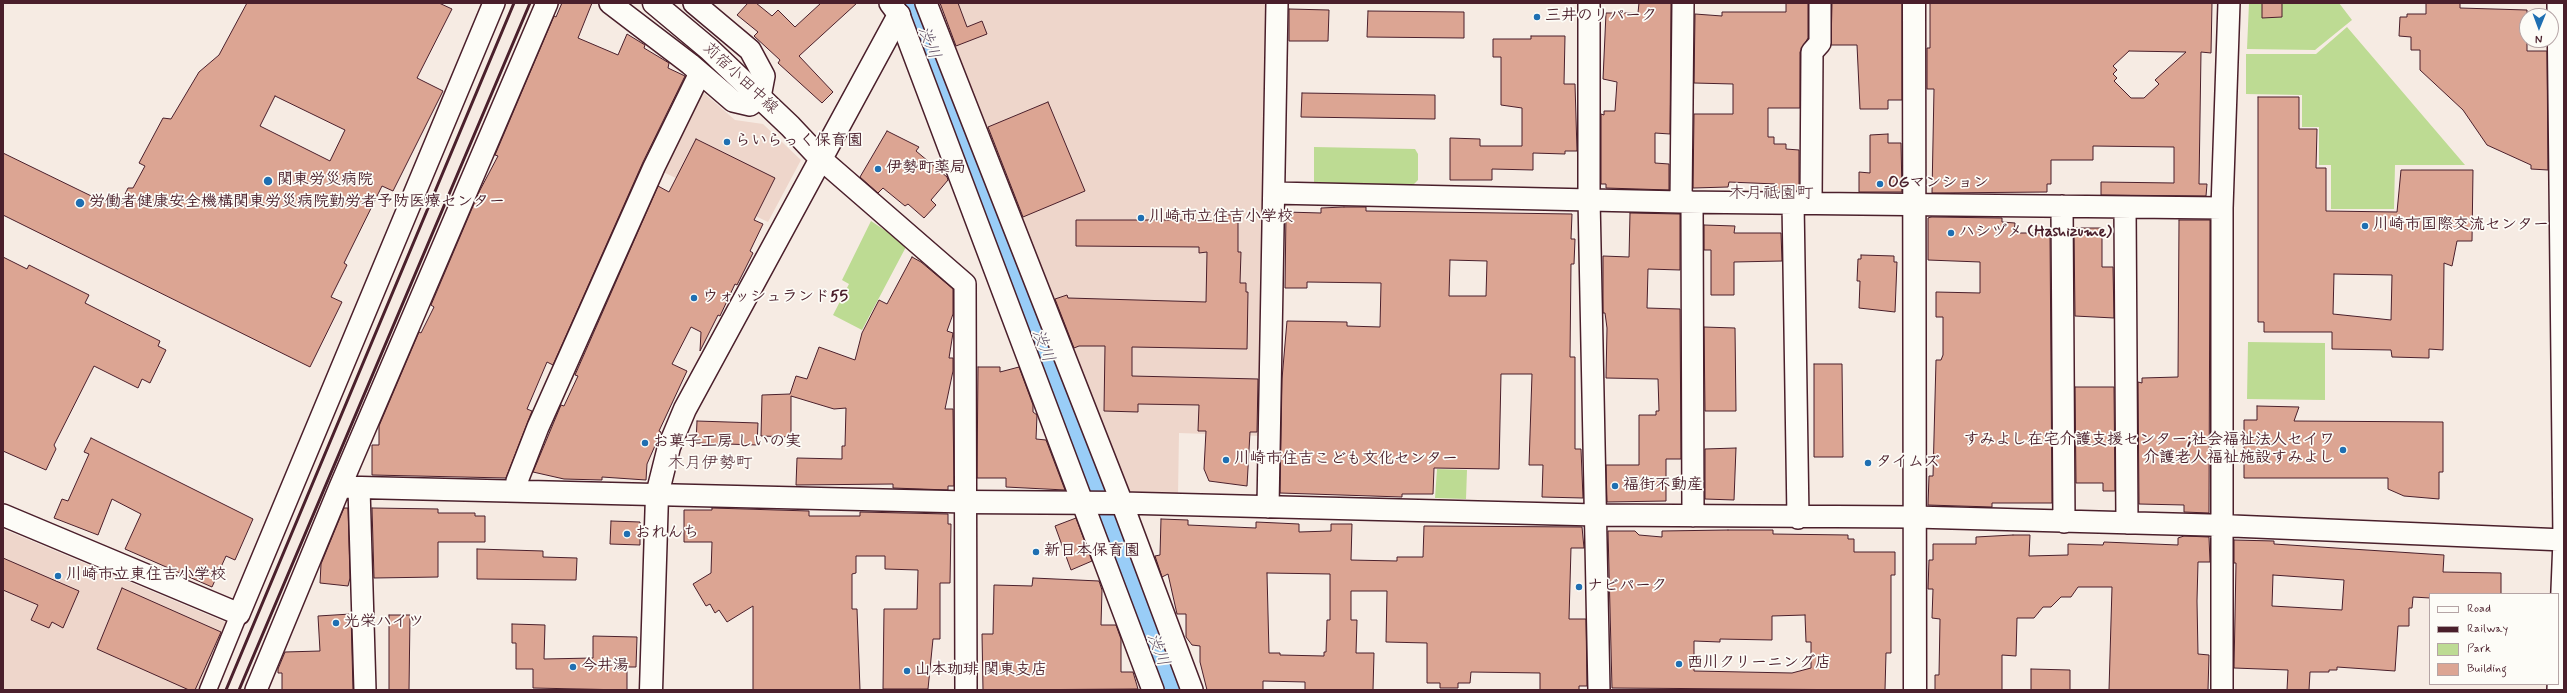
<!DOCTYPE html>
<html>
<head>
<meta charset="utf-8">
<style>
	body { margin:0 }
	#map { position:relative; width:2567px; height:693px; overflow:hidden; background:#f6ebe3; font-family:Mynerve,sans-serif }
	canvas { display:block }
	.frame { position:absolute; inset:0; border:4px solid #4a1f2b; pointer-events:none }
	.legend { position:absolute; left:2429px; top:593px; width:130px; height:92px; box-sizing:border-box; background:#fdfcf7; border:1px solid #b5a4a5; margin:0; padding:5px 7px; list-style:none; font-size:12px; color:#4a1f2b }
	.legend li { display:flex; align-items:center; gap:8px; height:20px }
	.legend b { width:20px; border:1px solid #b5a4a5 }
	.north { position:absolute; left:2519px; top:8px; width:40px; height:40px; box-sizing:border-box; background:#fdfcf7; border:1px solid #b5a4a5; border-radius:50%; rotate:181deg; font-size:11px; font-weight:700; line-height:16px; text-align:center; color:#4a1f2b }
	.north::after { content:''; display:block; margin:auto; width:14px; height:18px; background:#1f6fb2; clip-path:polygon(50% 0,100% 100%,50% 72%,0 100%) }
</style>
</head>
<body>
<div id="map">
<canvas width="2567" height="693"></canvas>
<div class="frame"></div>
<ul class="legend">
<li><b style="height:5px;background:#fdfcf7"></b>Road</li>
<li><b style="height:5px;background:#4a1f2b"></b>Railway</li>
<li><b style="height:11px;background:#bddb93"></b>Park</li>
<li><b style="height:11px;background:#dca593"></b>Building</li>
</ul>
<div class="north">N</div>
</div>
<script>
const ctx = document.querySelector('canvas').getContext('2d');
ctx.lineJoin = 'round';
function fill(path, color) { ctx.fillStyle = color; ctx.fill(path, 'evenodd'); }
const toPath = rows => new Path2D(rows.map(r => 'M' + r).join(''));
function stroke(path, color, width, dash) { ctx.strokeStyle = color; ctx.lineWidth = width; ctx.lineCap = dash ? 'butt' : 'round'; ctx.setLineDash(dash || []); ctx.stroke(path); }
function write(font, color, halo, rows, align = 'center') {
  ctx.font = font + ' Mynerve,"Klee One",sans-serif'; ctx.lineWidth = 3.5; ctx.setLineDash([]); ctx.textBaseline = 'middle'; ctx.strokeStyle = halo; ctx.fillStyle = color; for (const [text, x, y, turn = 0] of rows) {
    ctx.save(); ctx.translate(x, y); ctx.rotate((+turn || 0) * Math.PI / 180); ctx.textAlign = isNaN(turn) ? turn : align; if (halo) ctx.strokeText(text, 0, 0); ctx.fillText(text, 0, 0); ctx.restore();
  }
}
const built = toPath([
	[932,3,1269,3,1261,436,1179,433,1178,495,1125,494],
	[697,87,735,120,763,124,801,160,768,222,659,170],
	[3,529,225,622,227,632,203,690,3,690]
]);
const green = toPath([
	[2249,3,2339,3,2352,20,2315,50,2247,49],
	[2347,27,2465,165,2395,165,2394,209,2331,209,2331,165,2319,165,2319,127,2302,127,2302,95,2246,94,2246,54,2316,54],
	[1314,147,1415,149,1418,154,1418,180,1412,186,1314,184],
	[871,221,907,245,862,330,833,315,849,284,842,280],
	[2248,342,2325,343,2325,400,2247,399],
	[1437,469,1467,470,1466,499,1435,498]
]);
const river = toPath([
	[913,3,1172,690]
]);
const building = toPath([
	[247,3,439,3,452,9,417,78,443,91,393,191,382,186,344,263,347,265,331,297,342,302,310,367,3,215,3,153,118,209,128,188,133,188,145,166,139,163,163,118,171,119,199,72,219,55,247,3],
	[275,96,345,130,330,161,260,126,275,96],
	[562,3,592,3,578,38,618,55,627,34,645,45,644,48,669,63,668,68,685,76,643,162,553,365,547,362,527,409,532,411,506,478,372,475,372,445,379,445,379,426,419,332,421,333,434,307,431,305,479,192,498,156,495,155,554,16,556,17,562,3],
	[748,3,756,3,772,16,778,10,795,27,821,3,857,3,799,56,833,92,822,103,778,63,780,60,754,36,758,32,737,15,748,3],
	[940,3,958,3,967,27,982,21,987,34,956,46,940,3],
	[1639,3,1671,3,1670,134,1655,133,1655,163,1669,164,1669,190,1606,188,1606,184,1601,184,1601,114,1604,115,1604,111,1615,111,1617,82,1603,79,1606,13,1638,13,1639,3],
	[1786,3,1808,3,1808,38,1800,52,1800,108,1768,108,1768,137,1774,137,1774,144,1786,144,1786,149,1799,150,1799,191,1776,190,1776,184,1729,182,1728,187,1693,188,1694,114,1733,114,1733,84,1694,83,1695,14,1722,16,1722,12,1786,12,1786,3],
	[1832,3,1902,3,1902,100,1888,100,1888,109,1860,109,1857,45,1831,45,1832,3],
	[1930,3,2212,3,2211,53,2201,52,2199,184,2207,184,2206,196,2101,195,2101,182,2174,183,2174,147,2093,146,2093,160,2051,160,2051,184,2047,184,2047,192,1932,193,1934,89,1927,89,1927,48,1930,48,1930,3],
	[2129,51,2186,52,2155,80,2159,84,2144,98,2131,98,2114,81,2117,78,2113,74,2117,70,2113,66,2129,51],
	[2262,3,2282,3,2282,17,2262,18,2262,3],
	[2426,3,2460,3,2460,8,2527,10,2527,51,2547,51,2548,170,2531,169,2531,165,2487,145,2463,110,2420,70,2420,50,2411,50,2411,37,2399,36,2400,17,2407,17,2407,14,2426,14,2426,3],
	[1289,9,1329,10,1328,41,1289,41,1289,9],
	[1368,11,1464,12,1464,38,1367,37,1368,11],
	[1531,36,1565,36,1564,84,1575,84,1577,151,1565,151,1565,154,1533,153,1533,170,1492,169,1492,180,1450,180,1450,138,1480,139,1480,146,1522,146,1522,108,1501,105,1501,57,1493,57,1493,39,1531,39,1531,36],
	[1302,93,1435,95,1435,119,1301,117,1302,93],
	[2258,97,2299,97,2299,129,2317,129,2316,168,2326,168,2326,211,2397,212,2401,170,2473,170,2472,241,2457,241,2452,266,2444,263,2443,350,2429,349,2429,358,2392,357,2391,350,2332,349,2332,332,2264,332,2264,322,2258,322,2258,97],
	[2334,274,2392,275,2391,320,2333,314,2334,274],
	[1048,102,1085,191,1023,217,988,127,1048,102],
	[887,131,919,147,916,151,947,177,948,180,931,200,936,205,924,218,908,204,905,206,883,188,878,193,860,177,887,131],
	[1888,134,1888,143,1901,143,1902,192,1859,192,1859,172,1870,173,1870,135,1888,134],
	[696,139,775,178,754,220,763,224,750,251,753,253,737,285,735,284,720,316,718,315,700,351,701,332,691,327,672,364,687,371,659,431,661,432,647,464,646,480,602,477,602,480,564,479,533,472,561,405,564,406,578,376,575,375,658,186,669,192,696,139],
	[1344,207,1366,207,1366,211,1572,214,1571,239,1575,239,1574,264,1571,264,1570,357,1575,357,1575,449,1581,449,1583,498,1542,497,1543,465,1529,465,1532,374,1501,374,1499,469,1434,468,1433,494,1402,494,1402,497,1280,493,1282,379,1287,321,1347,322,1347,326,1380,327,1381,283,1307,282,1307,288,1285,288,1286,212,1321,213,1321,208,1344,207],
	[1450,260,1487,261,1486,296,1449,296,1450,260],
	[1630,213,1680,214,1680,270,1648,269,1647,308,1680,309,1681,459,1666,459,1666,501,1607,502,1606,465,1639,465,1639,415,1656,415,1656,411,1659,411,1658,379,1606,378,1607,328,1605,313,1603,313,1603,256,1629,257,1630,213],
	[1218,215,1238,215,1238,252,1241,252,1240,283,1246,283,1246,292,1248,292,1247,349,1132,347,1132,376,1258,379,1257,432,1250,432,1247,486,1209,481,1204,469,1206,431,1198,431,1199,405,1138,404,1138,412,1104,411,1105,346,1079,346,1074,348,1055,299,1067,295,1068,298,1206,302,1207,252,1199,253,1199,247,1076,246,1076,220,1218,220,1218,215],
	[1931,217,2002,218,2002,222,2015,223,2014,233,2050,233,2052,503,1992,503,1992,507,1928,505,1929,476,1933,476,1936,360,1941,360,1943,355,1943,317,1936,317,1936,292,1980,293,1980,262,1928,260,1928,218,1931,217],
	[2179,220,2210,220,2209,513,2184,512,2184,505,2139,504,2138,382,2142,383,2142,378,2178,377,2179,220],
	[1704,225,1735,226,1734,233,1781,233,1782,261,1734,262,1734,295,1711,295,1711,250,1704,250,1704,225],
	[2077,228,2102,228,2102,267,2113,267,2114,318,2075,316,2074,233,2077,233,2077,228],
	[1861,255,1894,256,1894,262,1897,262,1895,312,1859,308,1860,281,1857,281,1858,259,1861,259,1861,255],
	[3,257,27,269,29,265,89,295,85,303,160,341,158,346,166,350,150,383,142,379,138,388,94,366,54,445,56,449,46,470,3,451,3,257],
	[912,257,921,262,953,289,953,314,947,331,953,333,949,358,953,358,953,371,945,409,953,409,954,486,948,486,948,490,893,488,893,484,796,485,797,458,842,459,842,446,845,446,846,408,834,409,791,396,791,437,761,436,762,395,790,394,796,376,807,379,819,347,855,360,862,333,879,300,887,304,912,257],
	[1704,327,1735,328,1736,411,1705,411,1704,327],
	[1814,364,1842,364,1843,457,1814,457,1814,364],
	[978,367,1000,367,1000,372,1019,367,1033,405,1033,412,1037,415,1036,439,1046,440,1065,490,1006,487,1006,478,977,478,978,367],
	[2075,387,2114,387,2115,491,2103,491,2103,483,2076,483,2075,387],
	[2257,406,2299,407,2294,421,2443,422,2443,472,2439,472,2439,499,2404,496,2388,489,2388,478,2244,478,2244,420,2257,420,2257,406],
	[697,421,758,423,757,445,696,443,697,421],
	[91,438,253,519,235,560,226,556,212,587,125,549,141,514,112,499,98,535,54,518,62,499,68,501,89,454,84,452,91,438],
	[1736,448,1734,500,1705,499,1705,449,1736,448],
	[344,508,348,508,350,578,348,586,320,583,321,564,344,508],
	[372,508,438,509,438,513,475,513,475,516,485,516,485,542,438,542,438,577,374,578,372,508],
	[712,508,809,511,809,516,860,516,860,512,948,514,948,524,951,524,950,583,940,583,940,639,933,639,928,689,883,689,884,609,917,609,918,570,885,569,885,556,856,556,856,573,852,574,852,609,857,609,860,690,753,690,753,606,727,622,719,610,715,613,710,604,706,606,693,584,711,573,712,542,684,542,684,510,712,510,712,508],
	[1076,518,1092,561,1071,570,1055,526,1076,518],
	[1161,519,1188,520,1188,525,1256,528,1256,522,1299,524,1299,532,1331,531,1331,524,1352,524,1351,560,1397,561,1397,557,1423,557,1424,526,1582,527,1584,548,1571,548,1569,619,1586,619,1587,686,1579,686,1579,690,1540,690,1540,673,1471,672,1470,683,1458,683,1458,688,1440,688,1440,683,1427,683,1427,643,1386,642,1387,591,1351,591,1351,620,1357,620,1356,653,1374,653,1373,690,1305,690,1305,682,1263,681,1263,690,1207,690,1200,662,1200,646,1192,645,1186,637,1186,614,1177,614,1168,574,1162,577,1155,556,1160,555,1161,519],
	[1267,573,1330,574,1330,620,1327,620,1326,652,1324,652,1324,656,1280,655,1280,653,1269,653,1267,573],
	[611,521,640,522,640,545,610,544,611,521],
	[1728,530,1773,530,1773,534,1848,535,1848,539,1854,539,1854,552,1895,552,1895,575,1891,575,1891,653,1886,653,1885,690,1612,688,1608,531,1635,531,1639,535,1662,537,1662,531,1728,530],
	[1805,615,1806,642,1811,642,1811,668,1792,673,1694,671,1694,641,1720,642,1720,639,1772,640,1772,616,1805,615],
	[2013,535,2030,535,2029,556,2068,555,2068,544,2103,545,2104,542,2178,545,2178,538,2184,536,2209,537,2210,562,2198,562,2197,601,2198,654,2209,655,2208,690,2109,690,2112,587,2078,587,2071,597,2061,597,2051,607,2043,607,2034,618,2017,618,2016,656,2002,655,2002,690,1935,690,1935,675,1939,675,1940,619,1932,618,1933,589,1928,589,1929,560,1933,560,1933,544,1976,544,1976,537,2013,535],
	[2234,540,2274,541,2274,544,2444,555,2443,572,2501,573,2501,594,2430,594,2430,598,2413,597,2412,608,2409,608,2409,626,2398,626,2395,671,2337,667,2337,670,2329,670,2329,672,2310,672,2309,690,2287,690,2288,670,2234,668,2236,563,2234,563,2234,540],
	[2273,575,2344,580,2342,610,2272,606,2273,575],
	[477,549,543,551,543,557,577,558,576,580,477,579,477,549],
	[3,558,79,591,63,628,52,622,49,628,31,620,38,605,3,590,3,558],
	[1033,578,1099,581,1102,590,1101,625,1116,625,1121,639,1121,672,1133,672,1138,689,983,690,982,634,993,634,994,585,1032,586,1033,578],
	[122,588,221,632,195,690,189,690,97,649,122,588],
	[351,614,353,690,282,690,282,673,278,673,278,669,285,652,320,651,318,616,351,614],
	[389,615,410,615,409,690,389,690,389,615],
	[512,624,545,625,544,659,593,658,593,636,637,637,636,667,627,667,627,690,533,688,533,669,516,669,516,643,512,643,512,624],
	[2031,669,2070,670,2070,690,2031,690,2031,669]
]);
const pedestrian = toPath([
	[208,690,239,614]
]);
const minor = toPath([
	[610,3,690,64,733,101,750,105,760,97,764,76,750,50,694,3],
	[890,3,899,15,1153,690],
	[926,3,1122,503,1192,690],
	[1589,3,1589,198,1599,690],
	[2558,3,2564,540,2558,690],
	[821,159,965,284,966,690],
	[1274,193,1681,202,2222,208],
	[1681,202,1683,3],
	[1692,202,1693,516],
	[1793,202,1798,518],
	[1811,202,1812,52,1820,43,1820,3],
	[2062,206,2064,522],
	[2125,207,2127,523],
	[340,487,966,502],
	[359,488,365,690],
	[516,490,517,481,538,427,654,167,700,73],
	[1122,503,1596,515,1915,517,2209,525,2564,540],
	[1268,507,1277,3],
	[3,515,239,614,494,3],
	[256,690,340,487,547,3],
	[2222,690,2222,208,2229,3]
]);
const tertiary = toPath([
	[654,3,709,49,790,126,821,159],
	[1914,3,1915,690],
	[966,502,1122,503],
	[651,690,657,495,669,447,685,409,899,15]
]);
const rail = toPath([
	[226,690,514,3],
	[239,690,530,3]
]);
const markers = [
	[1537,17,4,"#1f6fb2"],
	[727,142,4,"#1f6fb2"],
	[878,169,4,"#1f6fb2"],
	[268,181,5,"#1f6fb2"],
	[1880,184,4,"#1f6fb2"],
	[80,203,5,"#1f6fb2"],
	[1141,218,4,"#1f6fb2"],
	[2365,226,4,"#1f6fb2"],
	[1951,233,4,"#1f6fb2"],
	[694,298,4,"#1f6fb2"],
	[645,443,4,"#1f6fb2"],
	[2343,450,4,"#1f6fb2"],
	[1226,460,4,"#1f6fb2"],
	[1868,463,4,"#1f6fb2"],
	[1615,486,4,"#1f6fb2"],
	[627,534,4,"#1f6fb2"],
	[1036,552,4,"#1f6fb2"],
	[58,576,4,"#1f6fb2"],
	[1579,587,4,"#1f6fb2"],
	[336,623,4,"#1f6fb2"],
	[1679,664,4,"#1f6fb2"],
	[573,667,4,"#1f6fb2"],
	[907,671,4,"#1f6fb2"]
];
const poiNames = [
	["三井のリパーク",1545,17],
	["らいらっく保育園",735,142],
	["伊勢町薬局",886,169],
	["関東労災病院",277,181],
	["OGマンション",1888,184],
	["労働者健康安全機構関東労災病院勤労者予防医療センター",89,203],
	["川崎市立住吉小学校",1149,218],
	["川崎市国際交流センター",2373,226],
	["ハシヅメ (Hashizume)",1959,233],
	["ウォッシュランド55",702,298],
	["すみよし在宅介護支援センター;社会福祉法人セイワ",2335,441,"right"],
	["介護老人福祉施設すみよし",2335,459,"right"],
	["お菓子工房 しいの実",653,443],
	["川崎市住吉こども文化センター",1234,460],
	["タイムズ",1876,463],
	["福街不動産",1623,486],
	["おれんち",635,534],
	["新日本保育園",1044,552],
	["川崎市立東住吉小学校",66,576],
	["ナビパーク",1587,587],
	["光栄ハイツ",344,623],
	["西川クリーニング店",1687,664],
	["今井湯",581,667],
	["山本珈琲 関東支店",915,671]
];
const streetNames = [
	["苅宿小田中線",740,79,43]
];
const waterNames = [
	["渋川",928,43,69],
	["渋川",1042,346,69],
	["渋川",1157,650,69]
];
const neighbourhoodNames = [
	["木月祗園町",1771,194],
	["木月伊勢町",710,464]
];
fill(built, '#eed6cb');
fill(green, '#bddb93');
stroke(river, '#99cdf7', 34);
fill(building, '#dca593');
stroke(building, '#4a1f2b', 1);
stroke(pedestrian, '#4a1f2b', 19);
stroke(minor, '#4a1f2b', 24);
stroke(tertiary, '#4a1f2b', 25);
stroke(pedestrian, '#fdfcf7', 16);
stroke(minor, '#fdfcf7', 21);
stroke(tertiary, '#fdfcf7', 22);
stroke(rail, '#4a1f2b', 3);
for (const [x, y, r, color] of markers) { const dot = new Path2D(); dot.arc(x, y, r, 0, 2 * Math.PI); ctx.fillStyle = color; ctx.fill(dot); stroke(dot, '#fdfcf7', 1.5); }
write('bold 16px', '#4a1f2b', '#fdfcf7', poiNames, 'left');
write('16px', '#4a1f2b', '#fdfcf7', streetNames);
write('italic 17px', '#625368', '#fdfcf7', waterNames);
write('17px', '#4a1f2b', '#fdfcf7', neighbourhoodNames);
</script>
</body>
</html>
